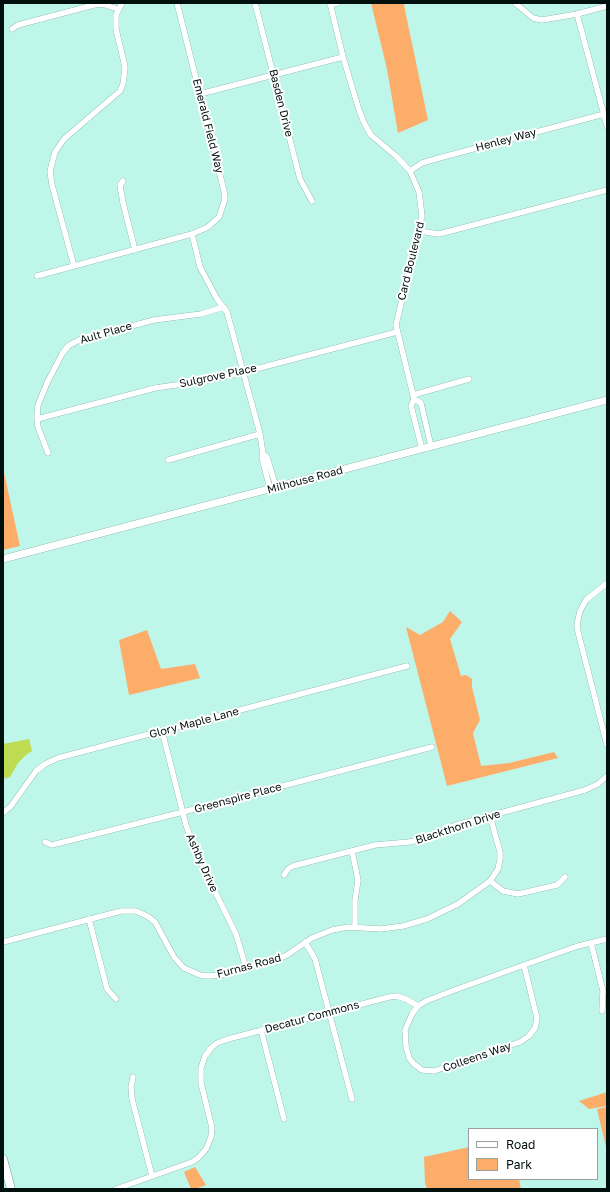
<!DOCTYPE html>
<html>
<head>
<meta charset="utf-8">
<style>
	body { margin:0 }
	#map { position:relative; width:610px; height:1192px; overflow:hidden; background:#bff6ea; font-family:"Golos Text",sans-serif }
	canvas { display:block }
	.frame { position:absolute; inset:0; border:4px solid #00100d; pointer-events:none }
	.legend { position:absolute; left:468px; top:1128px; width:130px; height:52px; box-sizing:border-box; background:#fff; border:1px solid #999f9e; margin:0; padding:5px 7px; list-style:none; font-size:12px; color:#00100d }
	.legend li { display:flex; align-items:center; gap:8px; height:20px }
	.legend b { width:20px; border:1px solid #999f9e }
</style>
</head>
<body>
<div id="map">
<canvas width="610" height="1192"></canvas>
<div class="frame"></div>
<ul class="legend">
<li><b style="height:5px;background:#fff"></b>Road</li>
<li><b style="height:11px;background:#fcad6a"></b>Park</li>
</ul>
</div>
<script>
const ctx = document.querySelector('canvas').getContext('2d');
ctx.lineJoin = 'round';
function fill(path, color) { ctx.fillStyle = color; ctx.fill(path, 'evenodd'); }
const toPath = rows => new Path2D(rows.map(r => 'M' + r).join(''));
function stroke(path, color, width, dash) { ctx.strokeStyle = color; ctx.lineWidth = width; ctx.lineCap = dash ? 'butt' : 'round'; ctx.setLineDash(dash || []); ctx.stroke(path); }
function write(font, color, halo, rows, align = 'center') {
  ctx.font = font + ' "Golos Text",sans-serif'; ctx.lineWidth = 4; ctx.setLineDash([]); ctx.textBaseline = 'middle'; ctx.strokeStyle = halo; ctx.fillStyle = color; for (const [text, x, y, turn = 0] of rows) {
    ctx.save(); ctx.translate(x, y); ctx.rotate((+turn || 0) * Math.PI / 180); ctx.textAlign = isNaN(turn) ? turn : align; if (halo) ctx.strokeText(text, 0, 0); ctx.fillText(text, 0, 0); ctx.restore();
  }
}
const green = toPath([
	[371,3,404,3,405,10,428,120,398,133,387,69],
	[3,468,20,546,3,550],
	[450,611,462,622,450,639,461,676,466,675,472,679,472,687,480,720,473,733,481,766,509,763,554,752,558,758,447,786,406,627,420,635,443,622],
	[147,630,161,669,195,664,200,678,129,695,119,640],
	[607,1092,607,1106,589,1109,579,1101],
	[607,1107,607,1151,597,1109],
	[469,1147,469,1179,519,1179,521,1189,427,1189,425,1183,424,1157],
	[195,1167,206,1185,195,1189,191,1189,184,1172]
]);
const water = toPath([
	[29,739,32,751,26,755,18,763,10,777,5,779,3,772,3,744]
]);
const minor = toPath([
	[255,3,300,179,312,201],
	[330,3,343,57,358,107,364,123,371,135,396,156,410,171,419,192,422,216,396,325,414,399,411,406,422,449],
	[515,3,533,18,542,20,577,14,607,126],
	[330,5,337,3],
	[577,14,607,6],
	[12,29,18,25,94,5,102,4,118,9],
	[200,94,343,57],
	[410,171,422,163,439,158,604,114],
	[123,181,120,185,123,203,135,250],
	[419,231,439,234,607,190],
	[192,234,200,267,217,299,227,312,260,434,263,454],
	[74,266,52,185,50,171,55,152,64,139,120,91,123,84,125,67,116,29,116,15,122,3],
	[37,276,192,234,208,227,219,217,225,199,224,191,177,3],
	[413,395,469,379],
	[414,399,421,403,431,446],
	[37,419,155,388,204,381,244,372,397,332],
	[48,453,38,427,37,416,38,405,47,383,62,354,68,346,79,340,154,320,201,314,224,307],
	[168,460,260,434],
	[270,489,262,458,263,454,267,457,276,487],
	[607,583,586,600,580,611,577,624,578,632,607,745],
	[162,731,186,825,196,853,236,934,246,968],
	[3,813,11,806,36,771,45,764,58,758,407,666],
	[45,842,52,845,183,812,432,747],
	[352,851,358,880,355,900,355,927],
	[284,875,288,869,293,866,375,845,409,842,419,840,456,825,585,790,598,784,607,776],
	[490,881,503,891,518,894,557,885,565,877],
	[89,919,107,989,116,999],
	[3,942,121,911,136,911,147,916,155,922,174,957,184,968,200,975,208,976,221,975,276,960,287,955,312,938,332,930,348,927,381,929,403,926,427,919,458,904,490,881,498,869,500,859,500,852,490,816],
	[305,942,315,959,352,1099],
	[591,943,603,991,602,1011],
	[524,965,537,1018,535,1028,529,1036,520,1042,434,1071,422,1070,414,1064,409,1058,406,1046,405,1030,412,1014,418,1006,426,1001,452,991,524,965,578,946,607,939],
	[261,1030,284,1119],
	[133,1077,131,1087,132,1099,152,1176],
	[116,1189,192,1162,198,1158,206,1149,211,1137,212,1128,201,1083,201,1068,205,1056,211,1048,217,1043,228,1039,389,997,396,996,406,999,418,1006]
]);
const tertiary = toPath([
	[3,559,607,400]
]);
const secondary = toPath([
	[3,1159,11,1189]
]);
const streetNames = [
	["Basden Drive",281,103,76],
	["Emerald Field Way",208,126,76],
	["Henley Way",506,140,-15],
	["Card Boulevard",411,261,-76],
	["Ault Place",106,333,-16],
	["Sulgrove Place",218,376,-12],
	["Milhouse Road",305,480,-15],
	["Glory Maple Lane",194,723,-15],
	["Greenspire Place",238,798,-15],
	["Blackthorn Drive",458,827,-18],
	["Ashby Drive",202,863,66],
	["Furnas Road",249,966,-15],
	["Decatur Commons",312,1017,-15],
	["Colleens Way",477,1057,-19]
];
fill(green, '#fcad6a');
fill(water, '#bfdb51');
stroke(minor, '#6da197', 6);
stroke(tertiary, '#6da197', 8);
stroke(secondary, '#6da197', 9);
stroke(minor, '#fff', 5.5);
stroke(tertiary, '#fff', 7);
stroke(secondary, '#fff', 8);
write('11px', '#00100d', '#fff', streetNames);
</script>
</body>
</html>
